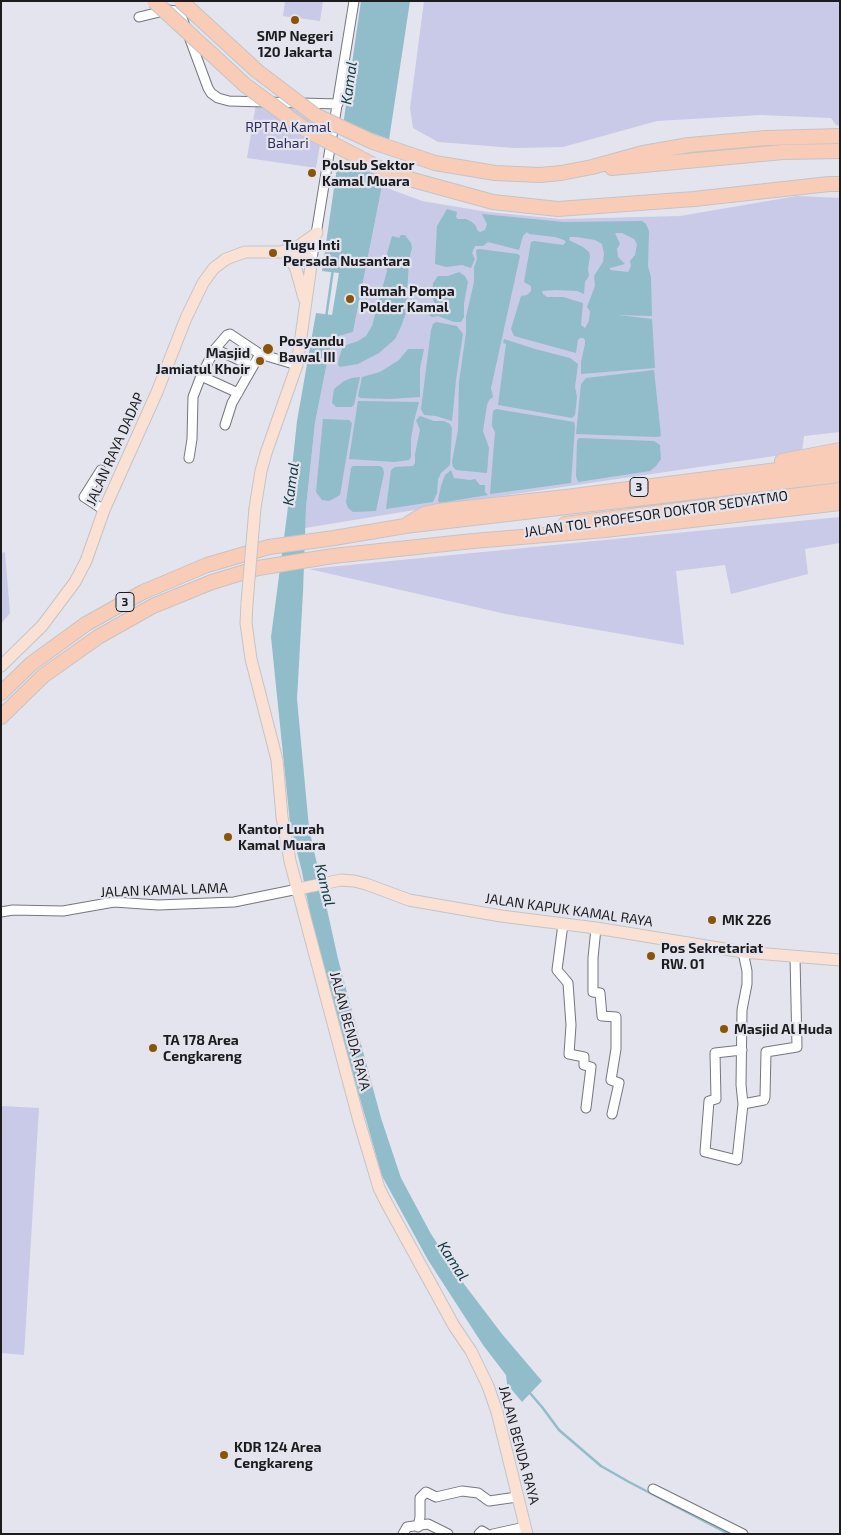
<!DOCTYPE html>
<html>
<head>
<meta charset="utf-8">
<style>
	body { margin:0 }
	#map { position:relative; width:841px; height:1535px; overflow:hidden; background:#e4e4ee; font-family:"Exo 2",sans-serif }
	canvas { display:block }
	.frame { position:absolute; inset:0; border:2px solid #1c1c1f; pointer-events:none }
</style>
</head>
<body>
<div id="map">
<canvas width="841" height="1535"></canvas>
<div class="frame"></div>
</div>
<script>
const ctx = document.querySelector('canvas').getContext('2d');
ctx.lineJoin = 'round';
function fill(path, color) { ctx.fillStyle = color; ctx.fill(path, 'evenodd'); }
const toPath = rows => new Path2D(rows.map(r => 'M' + r).join(''));
function stroke(path, color, width, dash) { ctx.strokeStyle = color; ctx.lineWidth = width; ctx.lineCap = dash ? 'butt' : 'round'; ctx.setLineDash(dash || []); ctx.stroke(path); }
function write(font, color, halo, rows, align = 'center') {
  ctx.font = font + ' "Exo 2",sans-serif'; ctx.lineWidth = 4.5; ctx.setLineDash([]); ctx.textBaseline = 'middle'; ctx.strokeStyle = halo; ctx.fillStyle = color; for (const [text, x, y, turn = 0] of rows) {
    ctx.save(); ctx.translate(x, y); ctx.rotate((+turn || 0) * Math.PI / 180); ctx.textAlign = isNaN(turn) ? turn : align; if (halo) ctx.strokeText(text, 0, 0); ctx.fillText(text, 0, 0); ctx.restore();
  }
}
const green = toPath([
	[285,1,323,1,320,21,283,16],
	[424,1,840,1,840,126,836,125,831,118,761,115,657,121,563,147,514,148,438,142,413,128,410,108],
	[256,104,326,111,316,168,247,158],
	[382,186,422,201,488,212,560,219,680,216,797,196,840,198,840,432,804,436,802,452,494,497,305,528,306,508,315,423,332,338,353,332],
	[840,517,840,543,805,549,808,574,731,594,725,565,676,571,684,645,506,614,309,569],
	[5,552,10,613,1,624,1,553],
	[1,1106,39,1108,24,1355,1,1353]
]);
const water = toPath([
	[361,1,410,1,382,186,353,332,332,338,315,423,306,508,303,592,297,699,309,828,338,959,381,1118,401,1178,431,1234,464,1284,502,1334,542,1381,522,1402,507,1384,506,1375,483,1345,428,1260,382,1176,316,944,302,872,290,823,271,637,287,515,297,421,316,313,332,315,339,273,322,271],
	[447,209,457,212,456,217,458,219,466,219,472,222,476,226,477,230,480,232,485,230,487,224,482,214,564,222,642,221,646,224,649,231,648,266,651,277,652,316,617,315,652,319,655,368,581,374,581,362,585,344,585,340,583,338,580,338,578,340,576,353,514,336,511,329,521,296,527,295,531,291,531,286,524,282,531,242,534,241,563,245,566,242,564,240,555,237,529,234,527,232,523,236,519,250,488,242,483,246,475,246,472,253,475,259,471,268,462,265,446,267,435,264,437,226],
	[615,233,622,233,634,239,637,244,635,255,630,261,631,266,628,272,610,270,610,268,625,264,618,257,617,249,620,244],
	[576,237,595,240,602,244,604,254,603,262,594,276,595,286,587,307,590,311,589,321,585,328,581,325,583,303,563,297,547,297,543,294,542,291,555,290,577,291,584,294,585,282,589,276,588,269,590,256,589,252,583,247,569,240,570,237],
	[401,235,405,235,411,243,412,248,409,259,406,313,400,329,395,339,379,353,358,364,340,367,338,365,339,358,343,346,358,341,366,336,372,326,387,271,385,261,392,236,399,238],
	[479,249,518,254,520,256,491,388,493,397,489,400,487,405,483,431,489,448,487,473,456,470,453,467,452,462,458,430,459,382,466,333,466,317,474,282,474,267,477,259,476,250],
	[459,272,465,276,468,282,464,303,464,317,461,322,454,322,438,316,432,317,429,315,435,311,435,304,432,297,433,283,438,276,448,276],
	[436,322,457,326,463,334,456,380,452,421,436,416,424,415,421,409,431,330,433,324],
	[504,339,535,349,570,358,578,364,575,387,577,397,575,415,572,418,498,405,506,344,503,343],
	[408,349,424,349,420,368,420,397,389,399,360,398,358,396,362,377,380,372,399,360],
	[654,370,661,436,657,437,576,434,581,384,586,378],
	[360,377,354,405,351,407,336,407,332,403,334,389,344,381,352,378],
	[358,401,419,402,414,421,411,439,411,457,409,460,394,462,349,459],
	[496,409,574,422,575,426,571,483,490,494,495,432,492,426,492,421,493,411],
	[420,416,434,421,444,421,450,424,452,428,450,465,441,473,438,479,437,493,433,502,386,509,391,470,395,467,413,466,415,463,415,454,420,430,416,420],
	[323,419,349,420,352,423,340,495,329,501,322,500,316,492],
	[579,438,654,441,660,445,661,459,656,466,650,471,578,482,576,476,577,441],
	[353,466,380,466,383,468,384,473,376,511,353,512,348,508,346,502,351,468],
	[451,470,454,478,470,480,475,479,480,485,485,485,485,492,488,495,439,503,438,500,441,486,445,475]
]);
const pier = toPath([
	[342,119,362,129,391,140,386,178,352,166,336,157]
]);
const stream = toPath([
	[326,318,333,269],
	[529,1392,542,1407,559,1430,601,1466,629,1482,729,1534]
]);
const minor = toPath([
	[139,17,168,10,176,11,181,15,208,88,211,93,218,98,229,101,338,104],
	[311,265,354,1],
	[215,349,252,366],
	[201,376,238,393],
	[225,425,232,403,260,354,297,365],
	[189,458,192,439,193,397,201,376,215,349,227,335,230,334,260,354],
	[101,470,84,497,104,510],
	[1,912,13,910,63,911,114,902,158,905,234,902,298,889],
	[563,924,557,970,568,983,571,1025,569,1054,584,1057,584,1065,591,1067,586,1108],
	[596,928,593,958,593,992,600,993,602,1016,616,1017,616,1049,611,1080,619,1083,612,1114],
	[742,1050,715,1053,716,1099,709,1101,705,1152,737,1160,743,1104,764,1100,765,1097,766,1052,797,1047,795,957],
	[743,1104,741,1085,742,1010,747,984,747,971,743,952],
	[653,1489,743,1534],
	[418,1527,420,1517,420,1498,426,1492,436,1497,462,1491,478,1493,489,1501,517,1497],
	[403,1534,407,1527,428,1524,448,1534],
	[479,1534,482,1531,487,1534],
	[493,1534,525,1527]
]);
const major = toPath([
	[283,251,291,260,296,269,304,298],
	[290,252,317,233],
	[247,603,246,623,251,659,277,760,282,817,290,861,359,1121,379,1188,386,1202,454,1326,471,1351,488,1386,497,1412,527,1534],
	[1,666,42,626,75,582,86,561,104,510,157,392,186,318,203,283,214,268,226,259,245,252,290,252,304,255,308,258,311,265,309,280,297,365,266,453,261,471,255,508],
	[298,889,341,880,354,881,366,884,409,900,501,916,596,928,743,952,840,960]
]);
const highway = toPath([
	[612,168,783,152,840,151],
	[561,173,592,167,643,153,689,145,766,138,840,136],
	[391,174,493,202,558,209,694,199,829,184,840,184],
	[782,461,840,450],
	[409,523,424,514,438,511,566,497,840,462],
	[565,524,840,490],
	[1,693,31,664,86,624,143,592,207,565,269,547,334,538,405,526,840,475],
	[1,717,43,676,98,637,153,606,212,582,258,568,333,556,473,541,605,530,840,503]
]);
const majorBridge = toPath([
	[247,603,255,508]
]);
const highwayBridge = toPath([
	[154,1,245,85,306,130,391,174],
	[181,1,257,71,315,115,373,142,435,163,495,173,540,175,561,173]
]);
const markers = [
	[295,20,5,"#8a5404"],
	[312,173,5,"#8a5404"],
	[273,253,5,"#8a5404"],
	[350,299,5,"#8a5404"],
	[268,349,6,"#8a5404"],
	[260,361,5,"#8a5404"],
	[228,837,5,"#8a5404"],
	[712,920,5,"#8a5404"],
	[651,956,5,"#8a5404"],
	[724,1029,5,"#8a5404"],
	[153,1048,5,"#8a5404"],
	[224,1455,5,"#8a5404"]
];
const shields = [
	[639,487,18],
	[125,602,18]
];
const shieldNames = [
	["3",639,487],
	["3",125,602]
];
const poiNames = [
	["SMP Negeri",295,36,"center"],
	["120 Jakarta",295,52,"center"],
	["Polsub Sektor",322,165],
	["Kamal Muara",322,181],
	["Tugu Inti",283,245],
	["Persada Nusantara",283,261],
	["Rumah Pompa",360,291],
	["Polder Kamal",360,307],
	["Posyandu",279,341],
	["Bawal III",279,357],
	["Masjid",250,353,"right"],
	["Jamiatul Khoir",250,369,"right"],
	["Kantor Lurah",238,829],
	["Kamal Muara",238,845],
	["MK 226",722,920],
	["Pos Sekretariat",661,948],
	["RW. 01",661,964],
	["Masjid Al Huda",734,1029],
	["TA 178 Area",163,1040],
	["Cengkareng",163,1056],
	["KDR 124 Area",234,1447],
	["Cengkareng",234,1463]
];
const parkNames = [
	["RPTRA Kamal",288,127],
	["Bahari",288,143]
];
const streetNames = [
	["JALAN RAYA DADAP",115,449,-66],
	["JALAN TOL PROFESOR DOKTOR SEDYATMO",656,514,-8],
	["JALAN KAMAL LAMA",164,890,-2],
	["JALAN KAPUK KAMAL RAYA",569,910,8],
	["JALAN BENDA RAYA",350,1031,75],
	["JALAN BENDA RAYA",519,1445,75]
];
const waterNames = [
	["Kamal",349,83,-82],
	["Kamal",291,484,-82],
	["Kamal",325,885,76],
	["Kamal",453,1261,57]
];
fill(green, '#c8cae7');
fill(water, '#91bcc9');
fill(pier, '#e4e4ee');
stroke(stream, '#91bcc9', 2.5);
stroke(minor, '#75767e', 11);
stroke(major, '#c4c4c5', 13);
stroke(highway, '#c4c4c5', 16);
stroke(minor, '#fff', 9);
stroke(major, '#fbe0d4', 11);
stroke(highway, '#f9ccb8', 14);
stroke(majorBridge, '#c4c4c5', 13, []);
stroke(highwayBridge, '#c4c4c5', 16, []);
stroke(majorBridge, '#fbe0d4', 11);
stroke(highwayBridge, '#f9ccb8', 14);
for (const [x, y, r, color] of markers) { const dot = new Path2D(); dot.arc(x, y, r, 0, 2 * Math.PI); ctx.fillStyle = color; ctx.fill(dot); stroke(dot, '#e4e4ee', 2); }
for (const [x, y, w] of shields) { const box = new Path2D(); box.roundRect(x - w / 2, y - 9.5, w, 19, 4); ctx.fillStyle = '#e4e4ee'; ctx.fill(box); stroke(box, '#1c1c1f', 1); }
write('bold 12px', '#1c1c1f', null, shieldNames);
write('bold 14px', '#1c1c1f', '#e4e4ee', poiNames, 'left');
write('14px', '#2d2c5a', '#e4e4ee', parkNames);
write('14px', '#1c1c1f', '#e4e4ee', streetNames);
write('italic 15px', '#0e3741', '#e4e4ee', waterNames);
</script>
</body>
</html>
